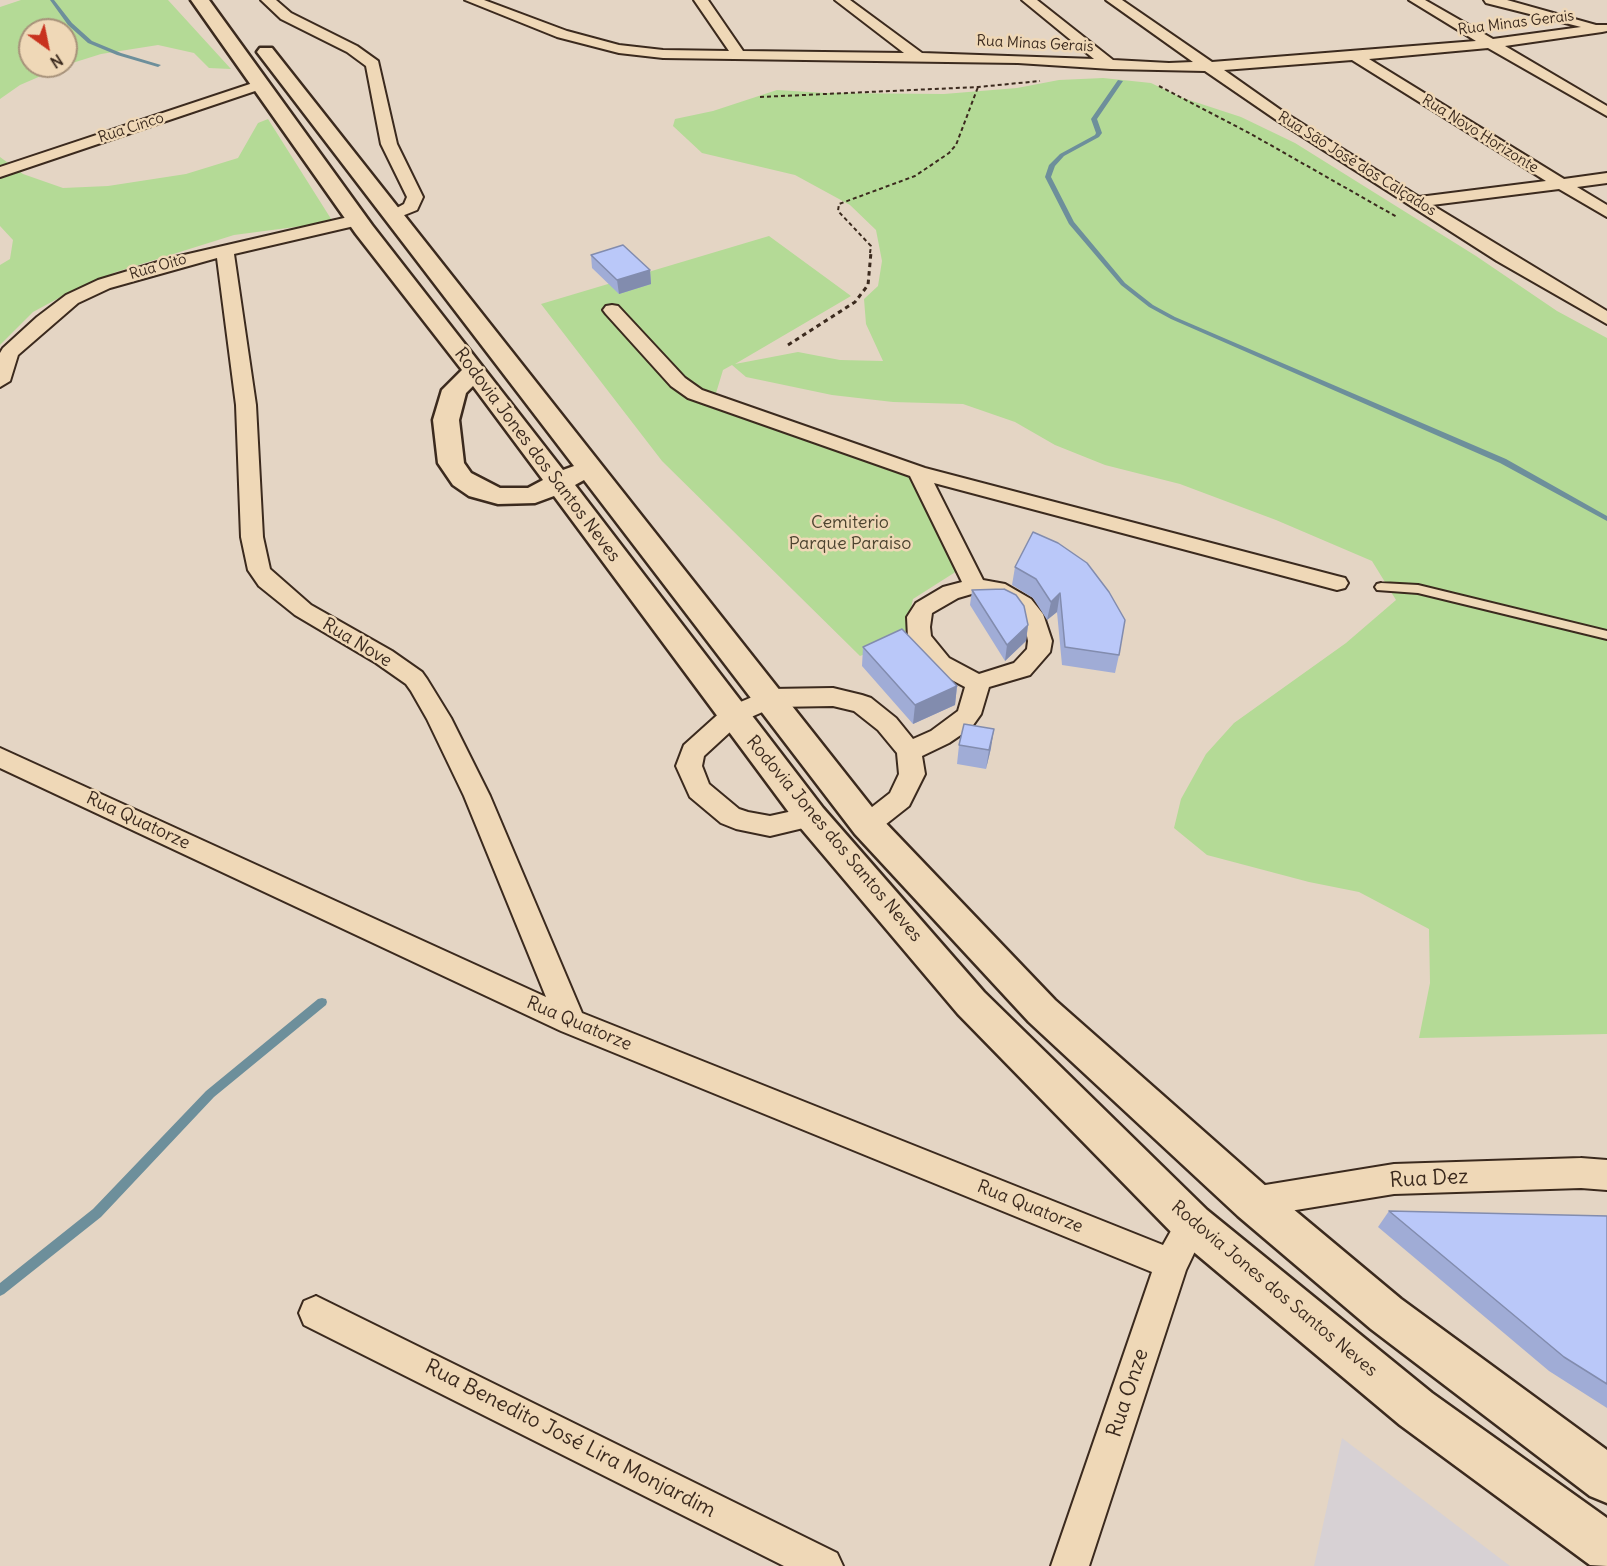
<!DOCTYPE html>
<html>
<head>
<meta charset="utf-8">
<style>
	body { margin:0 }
	#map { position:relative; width:1607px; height:1566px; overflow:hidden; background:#e4d5c4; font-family:Delius,sans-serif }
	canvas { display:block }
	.north { position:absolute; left:18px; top:18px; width:60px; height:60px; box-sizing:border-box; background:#efd8b7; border:2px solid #a7927a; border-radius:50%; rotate:147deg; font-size:16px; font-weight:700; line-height:24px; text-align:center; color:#3b2a1e }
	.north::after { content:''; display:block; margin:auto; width:21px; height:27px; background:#c8321e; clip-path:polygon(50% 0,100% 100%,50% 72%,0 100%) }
</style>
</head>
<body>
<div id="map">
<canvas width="1607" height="1566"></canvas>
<div class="north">N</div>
</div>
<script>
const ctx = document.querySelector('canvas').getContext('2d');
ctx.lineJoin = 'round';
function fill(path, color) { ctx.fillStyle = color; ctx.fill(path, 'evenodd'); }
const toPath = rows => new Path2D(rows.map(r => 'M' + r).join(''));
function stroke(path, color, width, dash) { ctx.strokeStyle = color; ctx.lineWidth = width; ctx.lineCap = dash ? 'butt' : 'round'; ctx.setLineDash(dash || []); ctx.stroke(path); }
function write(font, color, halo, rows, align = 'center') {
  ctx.font = font + ' Delius,sans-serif'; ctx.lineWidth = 5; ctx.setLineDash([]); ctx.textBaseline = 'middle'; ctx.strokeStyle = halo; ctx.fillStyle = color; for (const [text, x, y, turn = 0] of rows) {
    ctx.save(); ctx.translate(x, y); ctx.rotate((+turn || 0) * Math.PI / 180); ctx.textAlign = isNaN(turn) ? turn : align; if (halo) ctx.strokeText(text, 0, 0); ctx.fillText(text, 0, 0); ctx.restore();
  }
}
const built = toPath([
	[1342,1438,1510,1566,1314,1566]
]);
const green = toPath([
	[21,0,168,0,231,69,209,68,194,53,158,45,101,54,66,65,66,30,30,30,30,66,64,66,20,85,0,99,0,7],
	[1103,78,1151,83,1180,97,1241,117,1295,143,1476,256,1557,311,1607,338,1607,1034,1419,1038,1430,983,1429,929,1359,892,1309,882,1207,855,1174,828,1181,799,1206,754,1234,723,1346,643,1396,600,1372,561,1276,520,1180,484,1105,465,1055,445,1015,422,963,404,893,402,832,395,746,377,732,365,723,370,713,403,906,469,957,571,913,599,904,639,860,656,662,461,541,304,769,236,851,296,735,364,798,352,840,360,883,361,866,324,864,299,878,286,882,261,876,230,850,205,795,175,702,153,673,126,675,119,713,111,777,90,826,93,944,94,1017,88,1059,80],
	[268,119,333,222,234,235,116,272,68,293,33,312,0,345,0,265,10,259,13,240,0,226,0,157,23,174,63,188,108,186,186,174,238,158,258,123]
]);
const stream = toPath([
	[50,0,54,0,72,23,92,41,121,53,161,65,158,67,117,55,88,43,68,25,50,0],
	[1118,80,1123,81,1097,119,1102,133,1099,137,1064,156,1055,166,1051,177,1074,222,1125,283,1153,305,1175,317,1506,459,1607,516,1607,521,1500,463,1171,319,1149,307,1121,285,1069,224,1045,177,1049,165,1060,154,1095,135,1096,133,1091,119,1118,80],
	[322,998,326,999,327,1002,326,1005,214,1097,101,1217,4,1294,0,1296,0,1283,93,1209,206,1091,318,999,322,998]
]);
const pathFar1 = toPath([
	[1159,86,1251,134,1397,217],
	[760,97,978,87,1040,81],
	[870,253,871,246,838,211,839,204,915,176,949,153,956,145,978,87]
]);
const path = toPath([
	[788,345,855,302,868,285,871,252]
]);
const lane = toPath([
	[1381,583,1418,585,1607,631,1607,639,1418,593,1377,590,1375,587,1377,584,1381,583]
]);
const street = toPath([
	[261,0,276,0,291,13,357,46,378,61,397,144,423,197,417,210,392,220,384,215,404,204,407,197,381,144,366,66,347,52,281,19,261,0],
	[465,0,484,0,567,31,619,45,663,50,729,51,694,0,708,0,743,51,904,53,835,0,850,0,922,53,1094,59,1022,0,1037,0,1113,60,1169,63,1193,62,1106,0,1122,0,1212,62,1476,41,1409,0,1425,0,1493,39,1581,27,1486,3,1484,0,1507,0,1596,25,1607,25,1607,31,1602,32,1505,46,1607,106,1607,116,1488,48,1369,59,1564,179,1607,173,1607,183,1577,187,1607,205,1607,217,1559,189,1432,205,1607,311,1607,324,1497,261,1275,119,1205,71,1111,69,1018,63,663,58,619,53,557,37,465,0],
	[1352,60,1546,181,1419,197,1285,113,1224,70,1352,60],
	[262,80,267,81,269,84,267,87,0,177,0,167,262,80],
	[357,215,365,220,363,224,234,254,256,405,263,537,270,569,311,605,392,651,422,672,427,679,451,718,490,796,582,1013,1163,1245,1181,1213,1192,1208,1203,1213,1208,1224,1186,1270,1089,1566,1051,1566,1152,1272,561,1031,0,768,0,748,546,997,464,796,427,719,411,691,406,684,376,663,295,615,259,586,248,570,241,537,236,405,217,258,110,288,78,303,18,355,10,381,0,387,0,353,3,348,37,317,66,295,98,280,171,258,357,215],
	[612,305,618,306,685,378,702,390,925,468,1337,576,1345,578,1348,583,1345,588,1337,590,934,483,983,580,1005,584,1031,599,1043,614,1052,641,1050,652,1030,675,989,687,981,714,971,728,949,743,922,756,925,774,909,806,876,832,867,835,858,832,854,825,858,818,890,793,899,774,897,753,878,730,854,711,833,706,774,707,742,721,704,756,702,766,709,784,739,809,748,812,770,816,811,807,820,810,824,817,820,824,770,836,736,829,721,823,690,797,676,766,684,745,724,709,771,689,833,688,862,695,871,698,896,718,913,739,931,731,958,711,965,687,933,670,908,638,907,617,916,603,943,587,962,582,910,476,688,398,671,386,606,314,603,310,606,306,612,305],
	[975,593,992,596,1015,609,1024,621,1028,641,1027,649,1014,663,979,674,949,658,931,636,930,627,932,613,958,598,975,593],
	[1581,1158,1607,1160,1607,1190,1581,1188,1394,1194,1253,1217,1242,1213,1237,1202,1242,1191,1253,1187,1394,1164,1581,1158],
	[316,1296,837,1553,843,1566,784,1566,304,1325,299,1313,304,1301,316,1296]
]);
const primary = toPath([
	[191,0,209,0,372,225,563,470,574,466,257,52,260,48,272,48,879,816,1055,1000,1268,1188,1401,1299,1607,1450,1607,1503,1590,1496,1371,1329,1238,1216,1029,1022,855,834,584,480,575,485,823,808,984,992,1207,1210,1432,1393,1607,1518,1607,1566,1590,1565,1400,1425,1177,1238,958,1014,799,826,554,496,535,503,498,504,469,496,453,485,438,463,433,420,442,390,462,370,356,234,191,0],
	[473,386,543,480,528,488,500,488,471,473,464,463,459,420,466,393,473,386]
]);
const wall = toPath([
	[591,255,650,270,651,284,619,294,592,268],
	[1015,567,1109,592,1119,655,1115,673,1062,665,1057,612,1047,620,1033,598,1012,585],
	[972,590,1028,625,1026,641,1005,661,970,605],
	[863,647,957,686,955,705,913,724,862,666],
	[959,745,991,748,986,769,957,764],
	[1389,1211,1607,1216,1607,1408,1549,1371,1378,1227]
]);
const shadedWall = toPath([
	[650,270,651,284,619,294,617,280],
	[1060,593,1057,612,1047,620,1051,602],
	[1028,625,1026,641,1005,661,1007,645],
	[957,686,955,705,913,724,915,705],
	[994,729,991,748,986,769,989,750]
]);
const building = toPath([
	[623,245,650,270,617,280,591,255,623,245],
	[1033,532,1058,543,1087,563,1109,592,1125,620,1119,655,1065,647,1060,593,1051,602,1036,579,1015,567,1033,532],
	[1004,589,1016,595,1024,606,1028,625,1007,645,972,590,1004,589],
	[902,629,957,686,915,705,863,647,902,629],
	[964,724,994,729,989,750,959,745,964,724],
	[1389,1211,1607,1216,1607,1384,1564,1357,1389,1211]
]);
const farStreetnames = [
	["Rua Minas Gerais",1516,23,-7],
	["Rua Minas Gerais",1035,44,3],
	["Rua Cinco",131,128,-18],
	["Rua Novo Horizonte",1480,134,32],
	["Rua São José dos Calçados",1357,164,32],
	["Rua Oito",158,267,-16]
];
const streetNames = [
	["Rodovia Jones dos Santos Neves",537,455,53],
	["Rua Nove",357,643,31],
	["Rua Quatorze",138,821,25],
	["Rodovia Jones dos Santos Neves",834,839,50],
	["Rua Quatorze",579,1024,23],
	["Rua Quatorze",1030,1207,22],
	["Rodovia Jones dos Santos Neves",1274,1289,40]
];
const parkNames = [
	["Cemiterio",850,523],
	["Parque Paraiso",850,544]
];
const nearStreetnames = [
	["Rua Dez",1429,1179,-3],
	["Rua Onze",1128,1393,-72],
	["Rua Benedito José Lira Monjardim",570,1439,27]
];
fill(built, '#d7d1d4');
fill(green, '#b4da96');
fill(stream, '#6d8f9b');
stroke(lane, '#3b2a1e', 4);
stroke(street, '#3b2a1e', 4);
stroke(primary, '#3b2a1e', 5);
stroke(pathFar1, '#3b2a1e', 2, [4, 3]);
stroke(path, '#3b2a1e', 3, [4.5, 4]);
fill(lane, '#efd8b7');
fill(street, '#efd8b7');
fill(primary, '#efd8b7');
fill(wall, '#a0acd6');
fill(shadedWall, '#828cae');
fill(building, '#bac8f9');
stroke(building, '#828cae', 1.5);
write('15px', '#3b2a1e', '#efd8b7', farStreetnames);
write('18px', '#3b2a1e', '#efd8b7', streetNames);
write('18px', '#4d4430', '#efd8b7', parkNames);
write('21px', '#3b2a1e', '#efd8b7', nearStreetnames);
</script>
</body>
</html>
